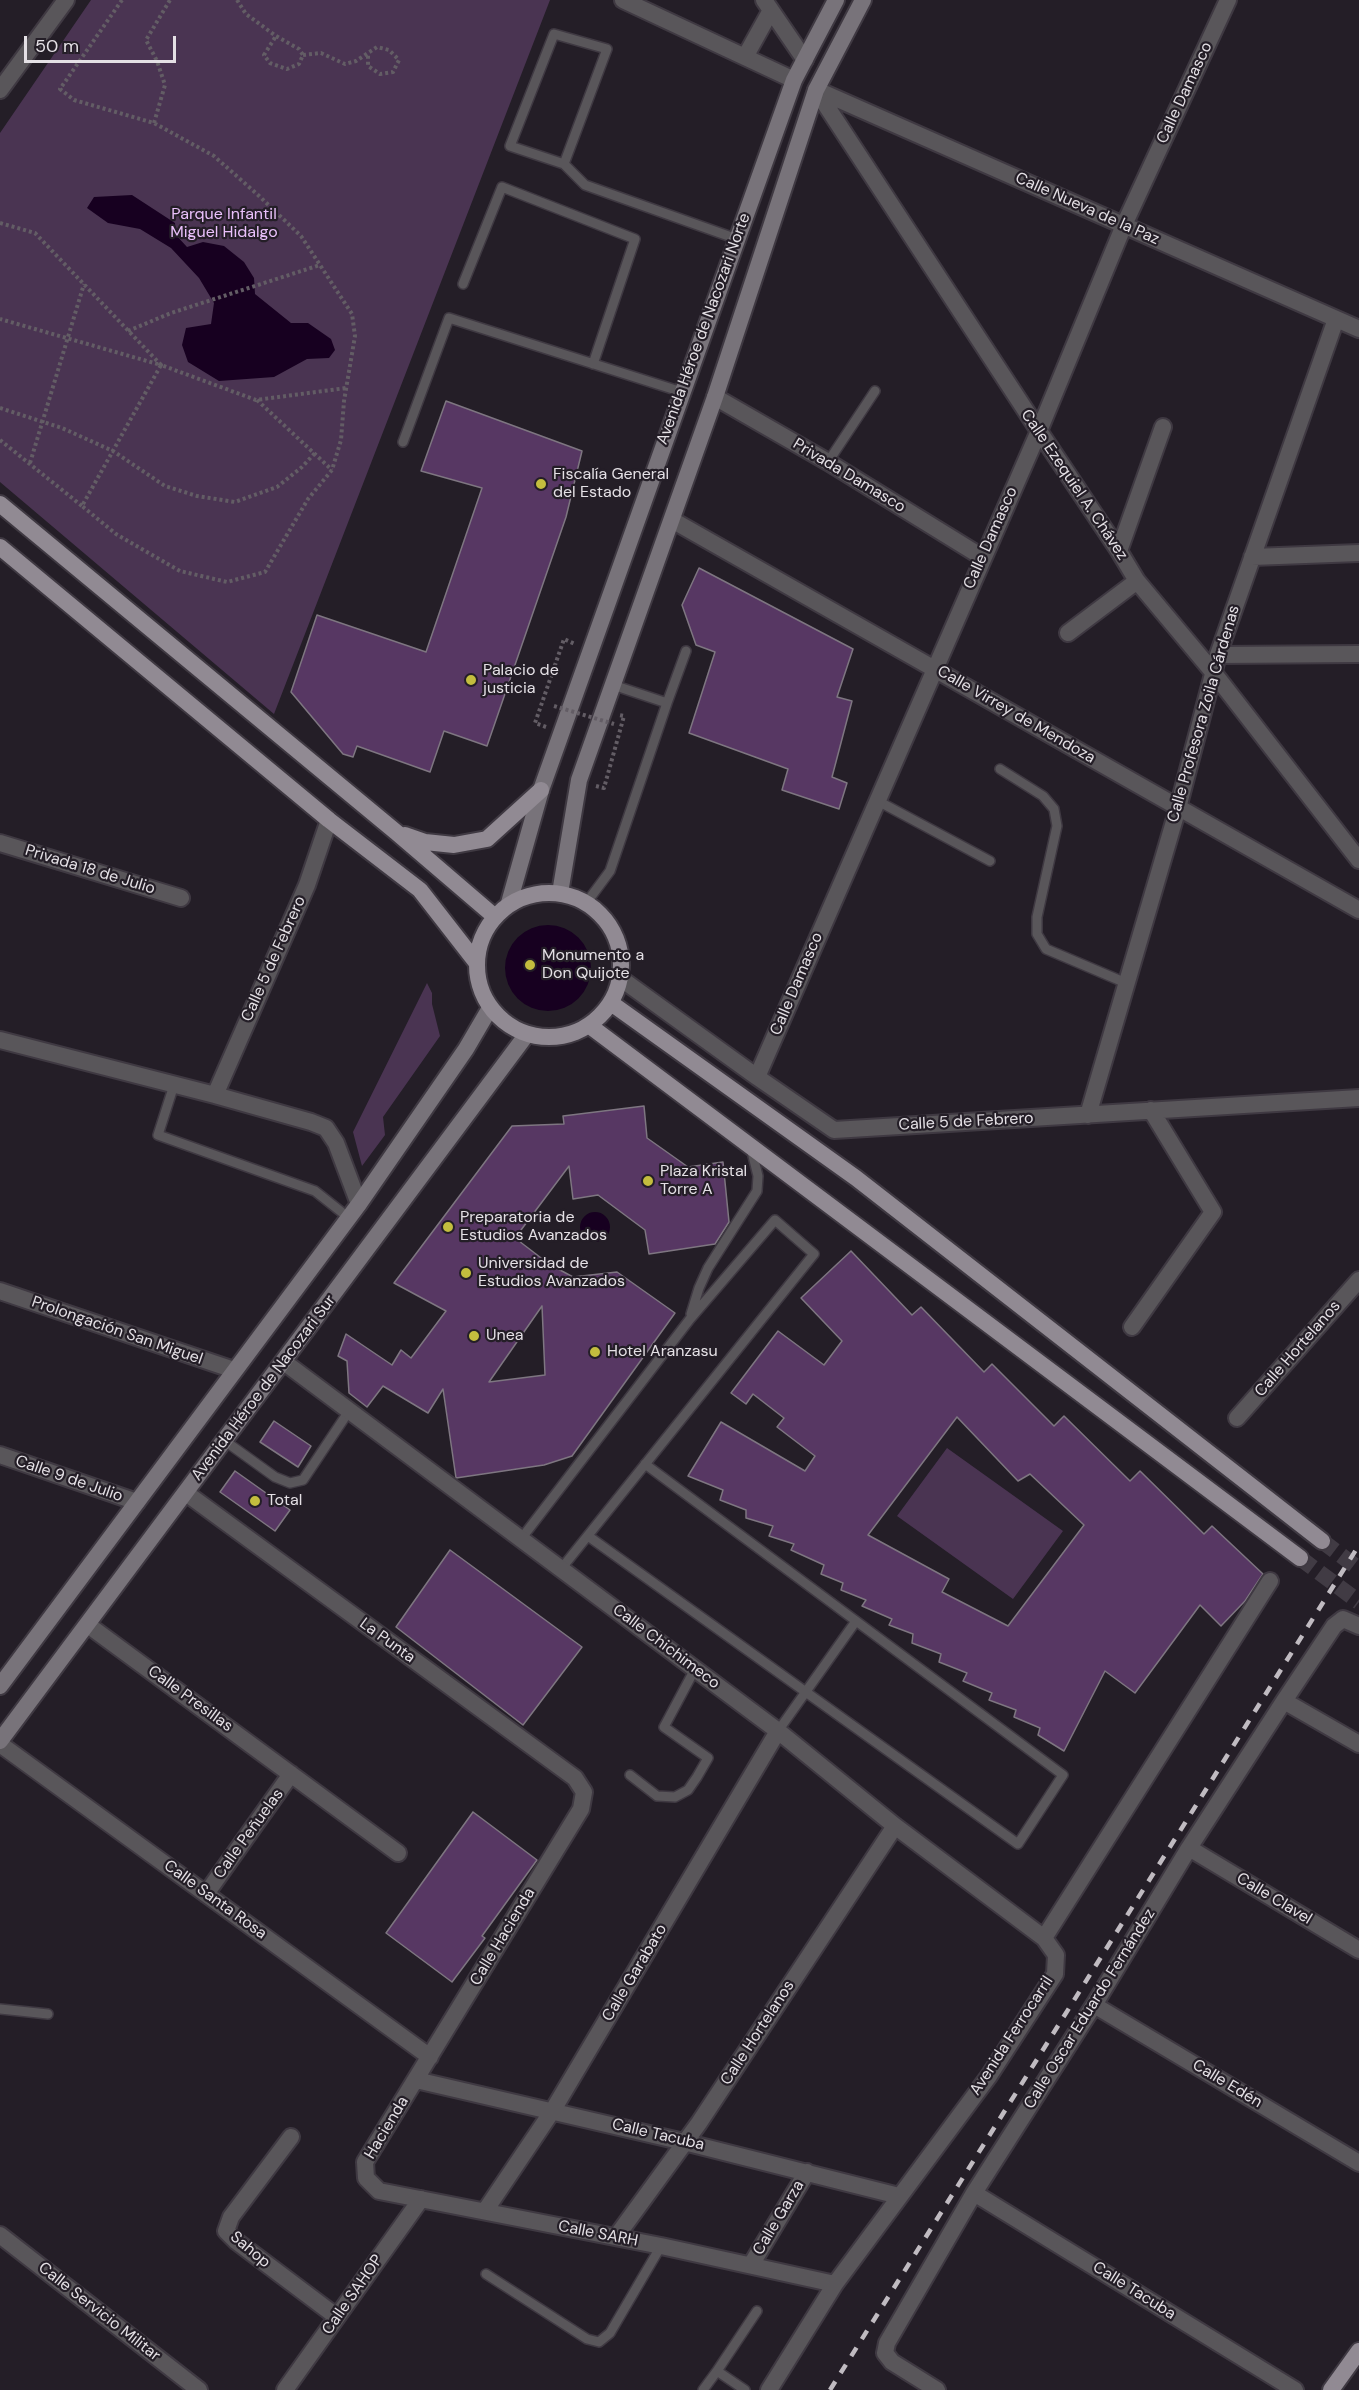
<!DOCTYPE html>
<html>
<head>
<meta charset="utf-8">
<style>
	body { margin:0 }
	#map { position:relative; width:1359px; height:2390px; overflow:hidden; background:#241e27; font-family:"DM Sans",sans-serif }
	canvas { display:block }
	.scale { position:absolute; left:24px; top:36px; width:152px; height:27px; box-sizing:border-box; border:3px solid #e4e0e5; border-top:0; padding-left:8px; font-size:18px; line-height:21px; white-space:nowrap; color:#e4e0e5; -webkit-text-stroke:4px #241e27; paint-order:stroke }
</style>
</head>
<body>
<div id="map">
<canvas width="1359" height="2390"></canvas>
<div class="scale">50 m</div>
</div>
<script>
const ctx = document.querySelector('canvas').getContext('2d');
ctx.lineJoin = 'round';
function fill(path, color) { ctx.fillStyle = color; ctx.fill(path, 'evenodd'); }
const toPath = rows => new Path2D(rows.map(r => 'M' + r).join(''));
function stroke(path, color, width, dash) { ctx.strokeStyle = color; ctx.lineWidth = width; ctx.lineCap = dash ? 'butt' : 'round'; ctx.setLineDash(dash || []); ctx.stroke(path); }
function write(font, color, halo, rows, align = 'center') {
  ctx.font = font + ' "DM Sans",sans-serif'; ctx.lineWidth = 4.5; ctx.setLineDash([]); ctx.textBaseline = 'middle'; ctx.strokeStyle = halo; ctx.fillStyle = color; for (const [text, x, y, turn = 0] of rows) {
    ctx.save(); ctx.translate(x, y); ctx.rotate((+turn || 0) * Math.PI / 180); ctx.textAlign = isNaN(turn) ? turn : align; if (halo) ctx.strokeText(text, 0, 0); ctx.fillText(text, 0, 0); ctx.restore();
  }
}
const green = toPath([
	[91,0,550,0,274,714,0,482,0,133],
	[427,983,432,993,432,1004,440,1036,383,1117,385,1135,362,1166,353,1132],
	[947,1448,1063,1531,1013,1599,897,1516]
]);
const water = toPath([
	[132,195,175,223,176,235,187,247,203,242,224,246,244,262,254,278,255,294,291,323,308,323,331,339,335,350,329,358,307,359,274,377,219,381,188,362,182,345,186,328,211,324,214,303,199,278,171,248,140,229,108,223,87,208,94,197],
	'505 968a43 43 0 1 1 86 0a43 43 0 1 1-86 0Z',
	'580 1227a15 15 0 1 1 30 0a15 15 0 1 1-30 0Z'
]);
const building = toPath([
	[446,401,582,451,566,517,487,746,444,731,430,772,357,746,353,757,343,754,291,692,317,615,426,652,482,488,421,471,446,401],
	[699,568,853,649,837,697,852,701,832,777,847,783,839,809,782,790,788,769,689,733,715,652,696,645,682,605,699,568],
	[644,1106,647,1138,688,1167,723,1162,729,1222,715,1244,649,1254,645,1230,598,1195,573,1199,569,1166,515,1238,549,1264,573,1277,617,1272,675,1313,572,1456,544,1465,456,1478,443,1389,428,1413,383,1386,367,1407,349,1393,347,1361,338,1356,346,1334,392,1365,401,1350,411,1358,446,1311,394,1283,512,1126,564,1124,563,1116,644,1106],
	[542,1306,545,1375,489,1382,542,1306],
	[851,1251,912,1315,921,1307,984,1372,992,1364,1054,1426,1064,1416,1130,1481,1140,1471,1204,1534,1212,1526,1263,1574,1245,1601,1221,1626,1200,1605,1135,1693,1105,1671,1064,1751,1038,1735,1040,1728,1014,1717,1016,1710,989,1700,992,1693,963,1681,967,1673,939,1662,941,1654,912,1643,913,1634,889,1625,892,1619,862,1606,866,1600,841,1590,843,1583,821,1574,824,1565,791,1550,794,1544,769,1536,773,1526,746,1518,746,1510,720,1500,723,1490,688,1476,721,1422,805,1471,815,1456,777,1427,784,1418,753,1394,746,1404,731,1393,778,1331,824,1365,842,1341,801,1298,851,1251],
	[957,1417,1018,1481,1030,1474,1084,1525,1008,1626,942,1592,949,1579,868,1535,957,1417],
	[274,1421,311,1446,298,1467,260,1442,274,1421],
	[235,1471,290,1510,275,1531,220,1492,235,1471],
	[450,1550,582,1647,523,1725,396,1627,450,1550],
	[473,1812,537,1860,482,1936,485,1938,452,1982,386,1933,473,1812]
]);
const primaryTunnel = toPath([
	[1322,1541,1359,1569],
	[1300,1558,1359,1602]
]);
const path = toPath([
	[122,0,60,89,74,100,154,123,214,156,258,195,301,236,352,314,355,336,344,401,341,440,332,470,308,499,265,572,227,582,180,571,116,534,82,506,161,365,256,400,346,388],
	[237,0,246,14,276,36,299,49,303,55,299,64,287,69,270,63,264,55,276,36],
	[303,55,321,53,345,64,356,61,377,47,389,50,399,60,393,72,380,74,368,66,368,54],
	[154,123,165,85,157,61,146,40,170,0],
	[0,223,35,233,161,365,0,319],
	[128,331,171,313,320,265],
	[257,400,332,470],
	[0,408,62,428,113,451,165,486,197,496,235,502,277,487,302,467,315,453],
	[0,440,82,506],
	[30,463,84,284],
	[546,727,535,723,564,639,575,644],
	[596,786,604,788,624,716,619,715]
]);
const service = toPath([
	[564,164,607,49,554,34,510,146,564,164,585,185,737,239],
	[463,284,502,187,635,239,593,364],
	[403,442,449,318,682,392],
	[828,462,875,391],
	[613,685,667,703,686,651],
	[1000,769,1043,796,1054,809,1057,826,1037,917,1037,934,1046,949,1126,983],
	[876,800,990,861],
	[587,902,610,871,667,703],
	[174,1085,158,1135,315,1191,349,1218],
	[691,1314,699,1288,708,1268,757,1191,758,1176,751,1148],
	[225,1441,275,1477,290,1483,303,1480,349,1411],
	[588,1536,1018,1844,1063,1775,645,1464],
	[521,1539,690,1319,775,1220,814,1254,561,1569],
	[778,1731,856,1621],
	[630,1775,657,1796,675,1797,688,1790,697,1777,708,1758,664,1727,695,1669],
	[0,2009,48,2014],
	[486,2274,587,2339,599,2342,610,2333,661,2246],
	[717,2371,757,2311],
	[703,2390,717,2371,745,2390]
]);
const minor = toPath([
	[623,0,794,80],
	[764,0,805,60],
	[745,57,770,12],
	[0,90,66,0],
	[816,90,1039,431,1119,551,1137,581,1213,672,1359,860],
	[817,90,1359,329],
	[715,397,828,462,982,557],
	[672,520,1359,910],
	[1119,551,1163,427],
	[1252,557,1359,553],
	[1068,633,1137,581],
	[1218,655,1359,654],
	[0,843,181,898],
	[620,978,757,1077,834,1130,1359,1098],
	[0,1040,215,1095,311,1122,326,1128,336,1143,359,1204],
	[757,1077,1039,431,1124,225,1228,0],
	[215,1095,307,885,329,820],
	[1088,1115,1178,808,1218,655,1336,319],
	[0,1291,234,1370],
	[1132,1327,1213,1212,1151,1110],
	[284,1362,778,1731,895,1826,1044,1938,1056,1955,1055,1974,989,2076,835,2284,769,2390],
	[1237,1418,1359,1280],
	[0,1455,137,1502],
	[186,1493,575,1778,584,1792,581,1809,365,2162,366,2178,379,2191,661,2246,835,2284],
	[88,1625,398,1853],
	[1284,1701,1359,1744],
	[0,1744,430,2057],
	[1189,1848,1359,1950],
	[206,1894,291,1774],
	[1044,1938,1270,1581],
	[1094,2005,1359,2163],
	[416,2080,684,2142,899,2196],
	[291,2137,231,2217,226,2231,236,2241,337,2317],
	[974,2193,1295,2390],
	[485,2211,553,2110,778,1731],
	[0,2235,199,2390],
	[616,2237,699,2123,895,1826],
	[751,2265,807,2172],
	[285,2390,421,2199],
	[937,2390,892,2362,885,2353,887,2343,974,2193,1094,2005,1189,1848,1284,1701,1334,1626,1343,1619,1359,1626]
]);
const secondary = toPath([
	[560,893,579,780,715,397,816,90,863,0],
	[509,903,541,790,794,80,836,0],
	[0,1686,359,1204,466,1049,490,1008],
	[0,1741,527,1034]
]);
const primary = toPath([
	[0,504,396,832,494,916],
	[0,547,329,820,420,890,476,962],
	[405,835,425,842,454,845,487,839,541,790],
	'477 965a72 72 0 1 1 144 0a72 72 0 1 1-144 0Z',
	[611,1003,856,1178,1322,1541],
	[590,1026,1300,1558],
	[1331,2390,1359,2351]
]);
const rail = toPath([
	[830,2390,1359,1545]
]);
const pathBridge = toPath([
	[554,706,614,724]
]);
const markers = [
	[541,484,6,"#c3bd3e"],
	[471,680,6,"#c3bd3e"],
	[530,965,6,"#c3bd3e"],
	[648,1181,6,"#c3bd3e"],
	[448,1227,6,"#c3bd3e"],
	[466,1273,6,"#c3bd3e"],
	[474,1336,6,"#c3bd3e"],
	[595,1352,6,"#c3bd3e"],
	[255,1501,6,"#c3bd3e"]
];
const streetNames = [
	["Calle Damasco",1185,93,-65],
	["Calle Nueva de la Paz",1087,209,24],
	["Avenida Héroe de Nacozari Norte",704,329,-70],
	["Privada Damasco",849,476,31],
	["Calle Ezequiel A. Chávez",1074,485,56],
	["Calle Damasco",991,538,-66],
	["Calle Profesora Zoila Cárdenas",1204,714,-74],
	["Calle Virrey de Mendoza",1016,715,30],
	["Privada 18 de Julio",90,870,17],
	["Calle 5 de Febrero",274,959,-66],
	["Calle Damasco",797,984,-67],
	["Calle 5 de Febrero",966,1122,-3],
	["Prolongación San Miguel",117,1331,19],
	["Calle Hortelanos",1298,1349,-49],
	["Avenida Héroe de Nacozari Sur",264,1388,-53],
	["Calle 9 de Julio",69,1479,19],
	["La Punta",387,1641,36],
	["Calle Chichimeco",666,1647,37],
	["Calle Presillas",190,1699,36],
	["Calle Peñuelas",249,1834,-54],
	["Calle Clavel",1274,1899,31],
	["Calle Santa Rosa",215,1900,36],
	["Calle Hacienda",503,1937,-59],
	["Calle Garabato",635,1973,-59],
	["Calle Oscar Eduardo Fernández",1090,2009,-58],
	["Calle Hortelanos",758,2033,-57],
	["Avenida Ferrocarril",1012,2036,-57],
	["Calle Edén",1227,2084,31],
	["Hacienda",387,2128,-59],
	["Calle Tacuba",658,2135,13],
	["Calle Garza",779,2218,-59],
	["Calle SARH",598,2234,11],
	["Sahop",250,2250,40],
	["Calle Tacuba",1134,2291,32],
	["Calle SAHOP",353,2295,-55],
	["Calle Servicio Militar",99,2312,38]
];
const parkNames = [
	["Parque Infantil",224,215],
	["Miguel Hidalgo",224,233]
];
const poiNames = [
	["Fiscalía General",553,475],
	["del Estado",553,493],
	["Palacio de",483,671],
	["justicia",483,689],
	["Monumento a",542,956],
	["Don Quijote",542,974],
	["Plaza Kristal",660,1172],
	["Torre A",660,1190],
	["Preparatoria de",460,1218],
	["Estudios Avanzados",460,1236],
	["Universidad de",478,1264],
	["Estudios Avanzados",478,1282],
	["Unea",486,1336],
	["Hotel Aranzasu",607,1352],
	["Total",267,1501]
];
fill(green, '#4a3452');
fill(water, '#170020');
fill(building, '#573763');
stroke(building, '#7e7681', 1.5);
stroke(primaryTunnel, '#413b44', 16, [16, 8]);
stroke(service, '#3f3942', 12);
stroke(minor, '#3f3942', 20);
stroke(secondary, '#3f3942', 20);
stroke(primary, '#3f3942', 20);
stroke(path, '#635d65', 4, [3, 3]);
stroke(service, '#59565a', 9);
stroke(minor, '#59565a', 16);
stroke(secondary, '#78737a', 16);
stroke(primary, '#918a93', 16);
stroke(rail, '#c0bbc1', 4.5, [10, 10]);
stroke(pathBridge, '#635d65', 4, [3, 3]);
for (const [x, y, r, color] of markers) { const dot = new Path2D(); dot.arc(x, y, r, 0, 2 * Math.PI); ctx.fillStyle = color; ctx.fill(dot); stroke(dot, '#241e27', 2); }
write('16px', '#e4e0e5', '#241e27', streetNames);
write('16px', '#e9c0fa', '#241e27', parkNames);
write('16px', '#e4e0e5', '#241e27', poiNames, 'left');
</script>
</body>
</html>
